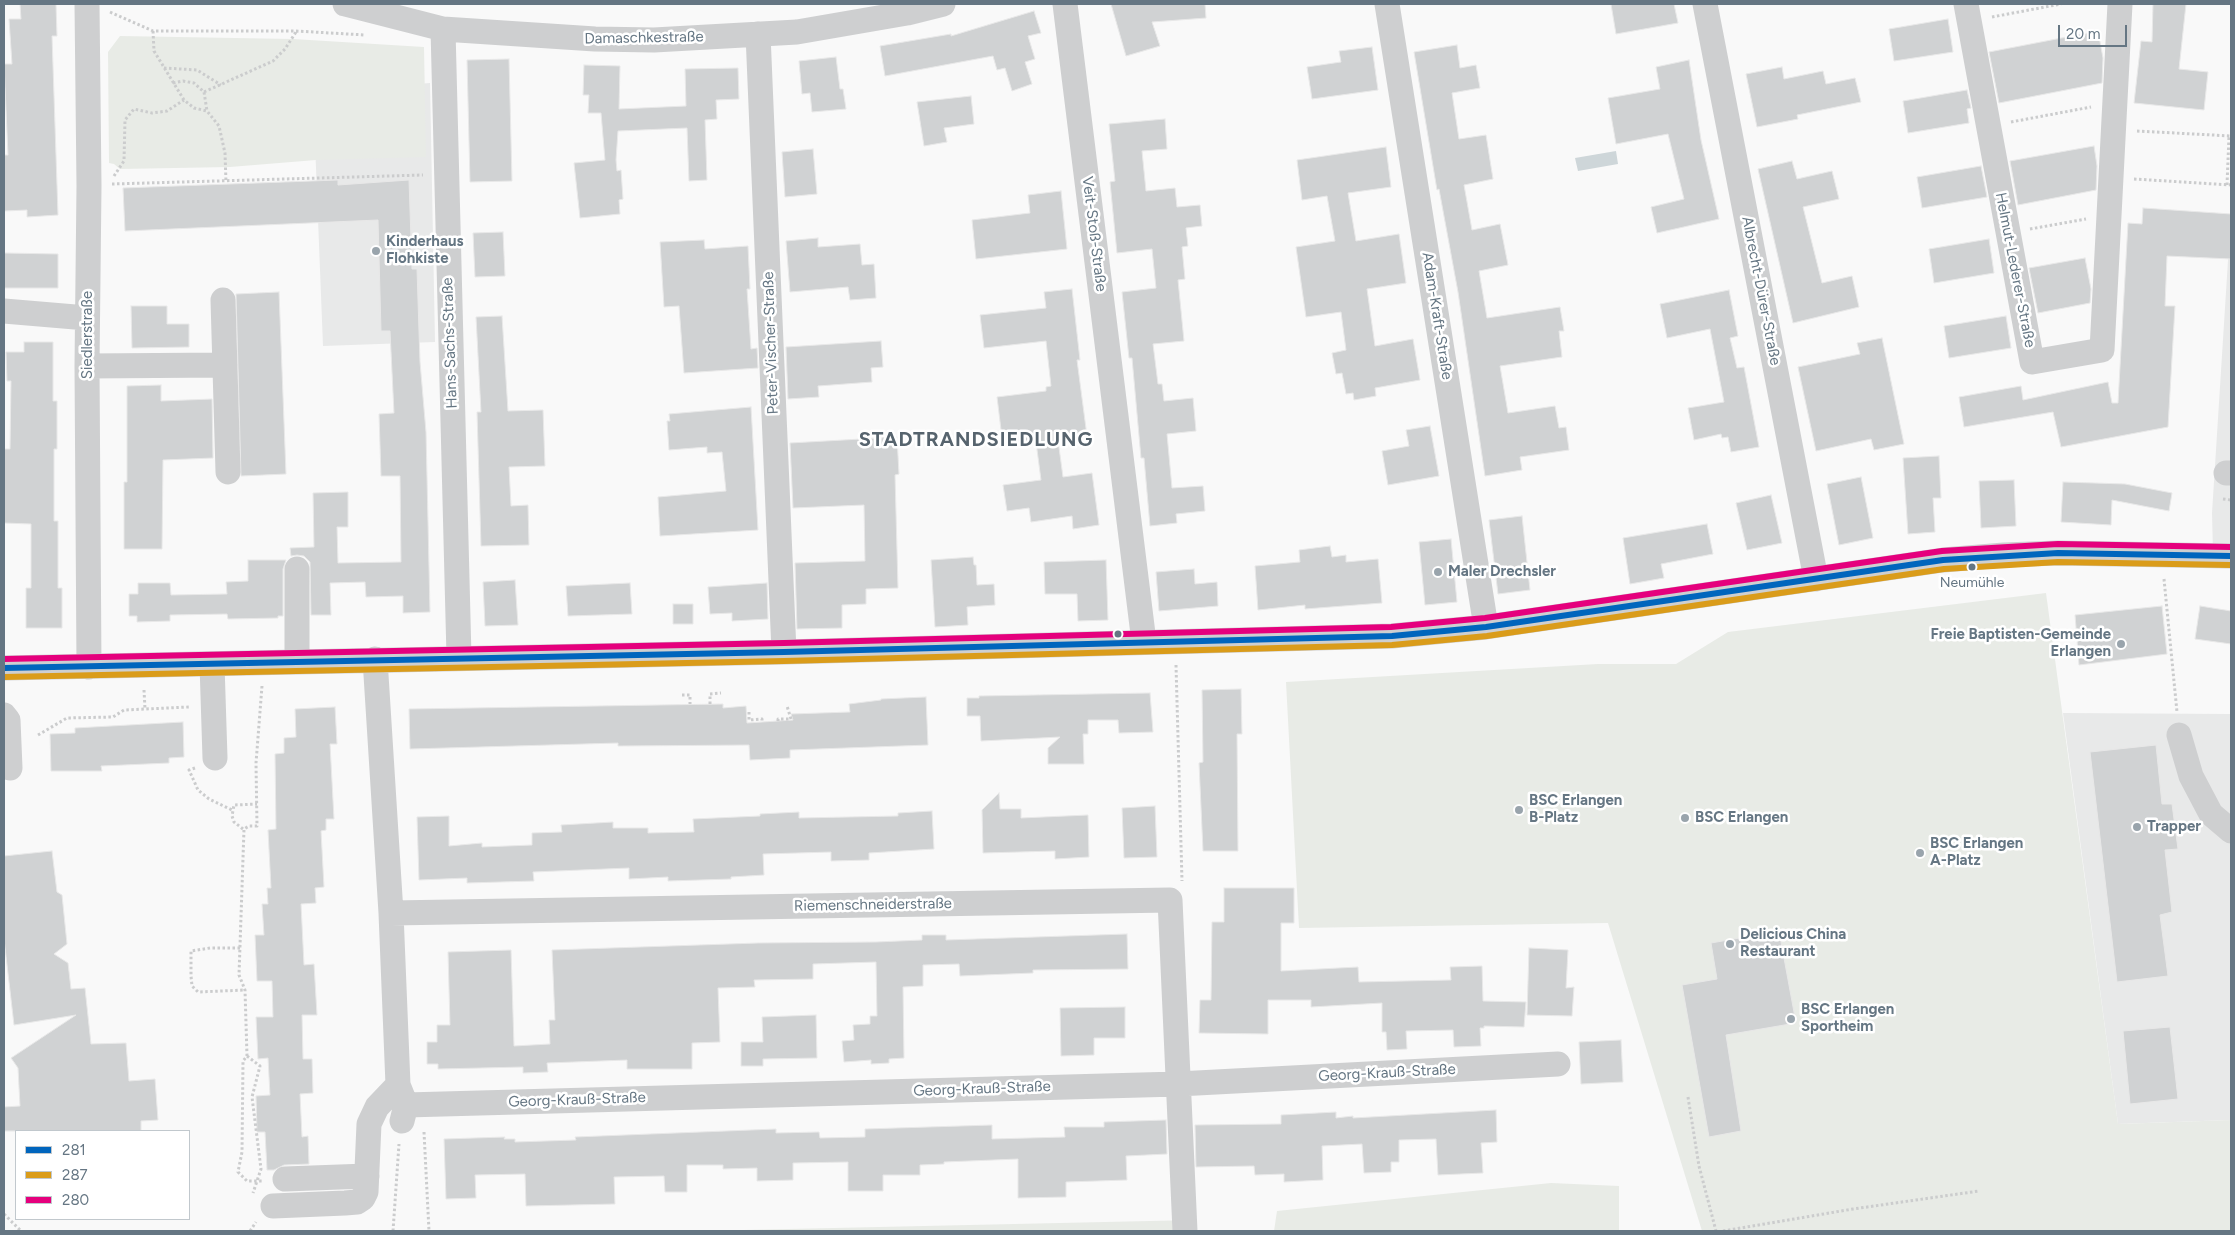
<!DOCTYPE html>
<html>
<head>
<meta charset="utf-8">
<style>
	body { margin:0 }
	#map { position:relative; width:2235px; height:1235px; overflow:hidden; background:#f9f9f9; font-family:Figtree,sans-serif }
	canvas { display:block }
	.frame { position:absolute; inset:0; border:5px solid #657683; pointer-events:none }
	.legend { position:absolute; left:15px; top:1130px; width:175px; height:90px; box-sizing:border-box; background:#fff; border:1px solid #c1c8cd; margin:0; padding:6px 9px; list-style:none; font-size:15px; color:#657683 }
	.legend li { display:flex; align-items:center; gap:10px; height:25px }
	.legend b { width:25px; border:1px solid #c1c8cd }
	.scale { position:absolute; left:2058px; top:25px; width:69px; height:22px; box-sizing:border-box; border:2px solid #657683; border-top:0; padding-left:6px; font-size:15px; line-height:18px; white-space:nowrap; color:#657683; -webkit-text-stroke:4px #fff; paint-order:stroke }
</style>
</head>
<body>
<div id="map">
<canvas width="2235" height="1235"></canvas>
<div class="frame"></div>
<ul class="legend">
<li><b style="height:6px;background:#0065bd"></b>281</li>
<li><b style="height:6px;background:#da9c1a"></b>287</li>
<li><b style="height:6px;background:#e5007d"></b>280</li>
</ul>
<div class="scale">20 m</div>
</div>
<script>
const ctx = document.querySelector('canvas').getContext('2d');
ctx.lineJoin = 'round';
function fill(path, color) { ctx.fillStyle = color; ctx.fill(path, 'evenodd'); }
const toPath = rows => new Path2D(rows.map(r => 'M' + r).join(''));
function stroke(path, color, width, dash) { ctx.strokeStyle = color; ctx.lineWidth = width; ctx.lineCap = dash ? 'butt' : 'round'; ctx.setLineDash(dash || []); ctx.stroke(path); }
function write(font, color, halo, rows, align = 'center') {
  ctx.font = font + ' Figtree,sans-serif'; ctx.lineWidth = 5; ctx.setLineDash([]); ctx.textBaseline = 'middle'; ctx.strokeStyle = halo; ctx.fillStyle = color; for (const [text, x, y, turn = 0] of rows) {
    ctx.save(); ctx.translate(x, y); ctx.rotate((+turn || 0) * Math.PI / 180); ctx.textAlign = isNaN(turn) ? turn : align; if (halo) ctx.strokeText(text, 0, 0); ctx.fillText(text, 0, 0); ctx.restore();
  }
}
const built = toPath([
	[430,83,435,342,323,346,313,92],
	[2231,213,2231,556,2213,553,2212,513],
	[2063,713,2231,714,2231,1120,2118,1124]
]);
const green = toPath([
	[120,36,293,39,424,47,426,157,316,160,230,167,120,169,114,164,109,163,108,52],
	[2046,593,2118,1124,2231,1120,2231,1231,1702,1231,1608,923,1299,928,1286,682,1598,664,1676,664,1728,632],
	[1551,1183,1619,1186,1619,1231,1274,1231,1277,1211],
	[1195,1220,1196,1231,698,1231]
]);
const water = toPath([
	[1616,151,1618,164,1578,171,1575,158]
]);
const building = toPath([
	[20,4,56,4,57,36,52,36,58,215,27,217,27,210,4,211,4,155,8,155,4,64,12,64,9,19,21,19,20,4],
	[1111,4,1205,4,1206,18,1152,22,1160,46,1126,56,1111,4],
	[1611,4,1674,4,1678,23,1616,34,1611,4],
	[2153,4,2186,4,2179,69,2208,72,2204,110,2134,103,2141,41,2152,42,2153,4],
	[1034,11,1041,33,1028,36,1035,59,1025,62,1032,84,1012,91,1005,68,997,70,993,56,885,76,880,46,951,34,951,36,1034,11],
	[1948,19,1953,52,1894,61,1889,29,1948,19],
	[2098,31,2103,58,2102,83,1999,103,1989,52,2098,31],
	[1457,45,1460,68,1476,65,1480,88,1452,93,1459,139,1486,135,1493,179,1464,185,1472,230,1500,224,1508,265,1479,271,1487,318,1560,307,1564,331,1559,331,1562,357,1500,366,1508,413,1555,406,1559,428,1566,427,1569,450,1520,457,1522,470,1485,476,1458,292,1439,189,1437,190,1414,52,1457,45],
	[1372,47,1378,90,1312,99,1307,67,1341,62,1339,51,1372,47],
	[836,57,840,89,843,89,846,109,812,112,810,93,802,94,799,61,836,57],
	[509,59,512,181,470,182,467,60,509,59],
	[1689,60,1701,140,1719,219,1657,233,1651,207,1684,199,1668,134,1616,144,1608,98,1660,89,1656,67,1689,60],
	[584,65,620,66,619,109,686,106,685,69,738,68,739,99,716,100,717,119,705,120,707,180,689,181,687,128,618,131,616,160,617,171,621,170,623,199,619,200,620,214,580,218,574,163,605,160,601,113,588,113,589,95,583,95,584,65],
	[1782,67,1784,79,1823,71,1826,84,1855,78,1861,102,1797,115,1798,119,1757,127,1746,74,1782,67],
	[1967,90,1971,108,1967,109,1969,123,1908,133,1903,101,1967,90],
	[971,96,974,124,944,128,947,142,924,146,917,102,971,96],
	[1165,119,1167,149,1142,151,1146,191,1175,188,1177,207,1200,205,1202,226,1186,228,1188,246,1182,247,1185,279,1178,280,1184,341,1153,344,1158,384,1162,384,1164,401,1193,398,1196,431,1167,434,1172,488,1203,486,1205,511,1176,514,1177,523,1150,526,1144,458,1141,458,1132,358,1129,358,1122,292,1156,288,1152,249,1117,253,1110,182,1115,181,1109,124,1165,119],
	[2094,146,2097,166,2096,190,2018,205,2010,161,2094,146],
	[1386,147,1391,187,1348,193,1356,241,1399,234,1406,283,1367,289,1375,346,1413,339,1420,380,1375,388,1376,396,1354,400,1353,393,1346,394,1342,373,1336,374,1332,353,1346,350,1341,312,1306,317,1296,247,1335,241,1327,196,1302,200,1297,160,1386,147],
	[813,149,817,194,785,197,782,152,813,149],
	[1792,161,1797,179,1832,171,1839,199,1803,207,1822,283,1852,276,1859,307,1793,323,1758,169,1792,161],
	[1981,166,1987,197,1922,208,1917,177,1981,166],
	[338,180,338,185,409,180,412,269,417,269,420,362,426,432,430,612,403,613,403,596,366,597,365,582,330,583,331,615,311,615,310,562,304,556,297,555,291,556,290,548,314,547,313,493,348,492,348,527,337,527,338,563,401,562,400,476,381,476,379,414,394,413,390,331,381,331,378,220,125,231,123,188,338,180],
	[1061,191,1067,249,976,259,972,220,1030,213,1028,195,1061,191],
	[2143,208,2231,214,2231,259,2167,256,2165,306,2175,306,2168,427,2061,447,2053,412,1964,427,1959,397,2021,386,2023,400,2108,382,2112,403,2118,403,2128,223,2142,224,2143,208],
	[503,232,505,276,475,277,473,233,503,232],
	[818,238,818,247,860,244,862,265,874,264,876,298,850,300,848,287,790,292,786,241,818,238],
	[1989,239,1994,273,1934,283,1929,249,1989,239],
	[704,240,705,249,748,246,750,289,747,289,751,349,757,348,758,368,684,373,679,306,664,307,660,242,704,240],
	[4,253,58,254,58,288,4,288,4,253],
	[2085,258,2091,289,2090,303,2038,313,2029,268,2085,258],
	[1072,289,1080,360,1077,360,1087,436,1058,440,1063,477,1092,473,1099,525,1073,529,1072,516,1031,522,1029,508,1007,511,1003,485,1041,480,1036,442,1003,446,997,397,1046,391,1046,387,1051,386,1046,341,984,348,980,315,1046,308,1044,292,1072,289],
	[1729,290,1738,336,1730,338,1737,368,1744,367,1759,447,1731,452,1728,437,1722,438,1721,434,1694,440,1688,408,1724,402,1710,329,1667,338,1660,304,1729,290],
	[279,292,286,474,241,476,236,294,279,292],
	[131,306,167,306,167,324,189,324,189,347,132,348,131,306],
	[502,316,508,411,543,410,545,466,509,467,511,506,528,505,529,545,481,546,477,412,481,412,476,317,502,316],
	[2006,316,2011,348,1949,358,1944,326,2006,316],
	[1882,338,1904,444,1874,450,1871,439,1816,451,1798,367,1860,354,1857,343,1882,338],
	[881,341,883,367,871,368,872,382,818,386,819,397,788,399,786,347,881,341],
	[24,342,53,342,53,401,57,401,57,449,54,449,54,521,58,521,58,588,62,588,62,628,26,628,26,588,31,588,31,524,4,523,4,449,10,449,11,381,7,381,6,352,24,352,24,342],
	[161,385,161,401,212,399,213,458,163,460,162,549,124,549,124,482,127,482,127,386,161,385],
	[751,407,758,530,660,536,658,497,726,491,722,452,707,453,707,447,669,450,667,421,670,421,669,414,751,407],
	[1430,426,1439,476,1388,485,1382,451,1409,446,1406,430,1430,426],
	[897,437,899,474,895,475,898,588,866,589,866,604,842,605,842,628,797,629,795,563,865,561,864,505,793,508,790,443,897,437],
	[1939,456,1941,498,1933,498,1935,532,1908,534,1903,458,1939,456],
	[1861,477,1873,538,1839,545,1827,484,1861,477],
	[2014,480,2016,526,1981,528,1979,481,2014,480],
	[2063,482,2125,484,2172,493,2169,511,2112,500,2111,525,2061,522,2063,482],
	[1771,495,1782,543,1747,550,1736,503,1771,495],
	[1522,516,1530,590,1498,594,1489,520,1522,516],
	[1707,524,1713,554,1661,564,1664,578,1630,584,1623,538,1707,524],
	[1451,539,1457,602,1425,605,1419,542,1451,539],
	[1330,546,1332,557,1346,555,1346,562,1378,559,1382,603,1305,609,1305,605,1258,610,1255,566,1300,562,1299,550,1330,546],
	[973,557,974,565,976,565,977,585,994,584,995,605,967,607,968,625,935,627,931,560,973,557],
	[248,560,286,560,283,569,283,616,278,616,278,618,228,619,227,614,170,615,170,621,137,622,137,616,129,616,129,594,138,594,138,583,170,583,171,595,227,594,226,582,248,581,248,560],
	[1106,560,1108,620,1078,621,1077,594,1045,594,1044,562,1106,560],
	[1194,569,1195,584,1217,582,1218,606,1159,611,1156,572,1194,569],
	[515,580,518,625,485,626,483,582,515,580],
	[630,583,632,614,568,616,566,586,630,583],
	[767,583,768,619,732,621,732,613,710,614,708,587,767,583],
	[673,604,693,604,693,624,673,624,673,604],
	[2162,606,2167,654,2079,665,2075,615,2162,606],
	[2200,606,2231,611,2231,644,2195,639,2200,606],
	[1241,689,1242,734,1237,734,1238,851,1203,851,1199,763,1203,762,1202,690,1241,689],
	[1150,693,1153,732,1119,733,1118,720,1088,720,1088,734,1083,734,1084,764,1048,764,1048,748,1060,737,981,741,980,716,967,716,967,698,979,698,979,696,1150,693],
	[926,697,928,745,790,750,790,758,750,760,749,745,618,746,618,743,410,749,409,709,723,704,723,708,746,706,747,723,793,720,791,714,850,712,849,704,881,700,881,699,926,697],
	[335,707,337,744,330,744,334,819,326,819,326,830,321,831,324,887,315,888,316,903,301,904,304,965,314,964,317,1015,302,1015,303,1059,312,1059,313,1093,300,1094,302,1137,308,1136,309,1164,284,1165,274,1170,267,1170,265,1132,257,1132,256,1096,270,1095,268,1058,258,1059,256,1017,273,1017,272,981,257,981,255,935,264,935,262,904,268,904,267,888,271,888,268,830,276,829,275,754,284,753,284,738,296,737,295,709,335,707],
	[183,722,184,757,169,758,169,763,101,766,102,771,51,771,50,734,75,733,75,728,183,722],
	[2156,745,2162,804,2172,804,2178,849,2165,850,2172,912,2160,915,2168,976,2117,982,2090,752,2156,745],
	[999,793,1000,809,1021,809,1021,818,1088,815,1089,857,1055,859,1055,851,983,853,982,810,999,793],
	[1155,806,1157,857,1124,858,1122,808,1155,806],
	[932,811,934,849,869,853,869,860,831,861,831,852,763,854,764,875,731,877,731,879,668,881,668,877,629,879,629,868,533,872,534,881,467,883,467,878,419,880,417,817,449,816,449,846,482,843,482,847,532,845,532,833,562,832,561,825,613,822,613,828,648,828,648,833,694,832,693,819,760,816,760,814,799,812,799,818,898,816,898,813,932,811],
	[52,851,57,892,62,895,67,944,54,954,68,963,71,989,85,988,91,1044,126,1043,129,1081,155,1079,158,1120,141,1121,141,1131,4,1131,4,1107,20,1106,18,1068,11,1058,76,1015,14,1025,4,939,4,856,52,851],
	[1224,888,1294,888,1294,923,1281,923,1281,971,1358,967,1359,982,1451,980,1450,967,1482,966,1483,1001,1526,1002,1524,1027,1484,1026,1484,1028,1480,1028,1481,1046,1454,1047,1453,1030,1406,1031,1407,1049,1387,1050,1386,1032,1382,1032,1382,1003,1311,1007,1311,1000,1268,1000,1268,1034,1199,1033,1200,1000,1211,1000,1212,922,1224,922,1224,888],
	[1779,931,1796,1023,1726,1035,1741,1131,1709,1137,1682,985,1717,979,1711,943,1779,931],
	[1127,934,1128,969,1033,970,1033,973,960,976,959,964,923,965,923,986,903,987,904,1058,889,1059,889,1063,871,1064,871,1060,844,1062,842,1041,854,1040,853,1025,870,1024,870,1016,877,1016,876,962,813,964,813,979,754,980,755,987,718,988,720,1042,692,1043,692,1069,627,1069,627,1060,547,1063,548,1072,523,1073,523,1067,438,1069,438,1064,427,1064,427,1042,437,1042,437,1025,450,1025,448,952,511,950,514,1046,550,1044,549,1020,555,1020,552,950,758,943,876,942,922,940,922,935,946,935,946,940,1127,934],
	[1529,948,1568,950,1566,988,1574,987,1572,1016,1527,1015,1529,948],
	[1125,1007,1125,1038,1094,1038,1094,1055,1061,1056,1060,1008,1125,1007],
	[816,1015,817,1058,763,1059,763,1066,741,1066,741,1042,763,1042,762,1017,816,1015],
	[2170,1027,2178,1099,2130,1104,2123,1031,2170,1027],
	[1621,1040,1623,1082,1581,1084,1579,1042,1621,1040],
	[1496,1110,1497,1142,1481,1143,1483,1173,1438,1175,1436,1139,1399,1140,1399,1162,1391,1162,1391,1172,1364,1173,1362,1144,1322,1146,1323,1180,1284,1182,1284,1174,1255,1175,1254,1166,1196,1167,1195,1125,1281,1124,1281,1115,1336,1112,1336,1118,1353,1116,1353,1118,1496,1110],
	[1166,1120,1167,1154,1126,1156,1127,1180,1066,1182,1066,1197,1018,1198,1018,1159,944,1162,944,1164,920,1165,920,1175,883,1175,883,1191,848,1191,848,1162,793,1163,793,1180,757,1181,757,1168,723,1169,723,1165,687,1165,687,1192,665,1192,664,1176,614,1177,615,1204,526,1206,525,1174,475,1175,476,1198,446,1199,444,1139,505,1137,504,1139,515,1139,515,1142,576,1140,575,1137,776,1129,776,1133,819,1132,820,1138,865,1137,865,1129,992,1125,992,1139,1065,1137,1064,1127,1104,1127,1104,1122,1166,1120]
]);
const path = toPath([
	[110,12,153,31,296,31,365,35],
	[1992,17,2061,4],
	[153,31,154,51,184,100,194,108,207,111,219,126,225,153,226,182],
	[164,68,197,70,221,85],
	[173,83,183,81,194,83,204,92,207,111],
	[204,92,273,61,285,49,296,32],
	[2011,122,2091,107],
	[2137,131,2231,136],
	[114,176,124,161,125,120,134,109,152,113,167,111,184,100],
	[2134,179,2231,185],
	[112,184,423,175],
	[2227,185,2229,136],
	[2030,229,2086,219],
	[2223,499,2231,500],
	[2164,579,2177,712],
	[1176,665,1182,881],
	[262,686,256,763,257,826,249,826,244,829,239,975,245,990,247,1056,243,1061,242,1152,238,1172,247,1181,262,1181],
	[144,690,145,709],
	[682,695,690,695,690,704],
	[710,704,710,694,721,693],
	[749,712,749,720,762,719,762,722],
	[778,721,778,719,791,719,787,706],
	[38,735,67,718,113,717,124,710,189,707],
	[195,768,189,770,198,790,209,799,232,810],
	[243,829,234,822,232,816,234,805,257,804],
	[240,948,210,948,191,951,191,976,192,986,198,992,245,990],
	[247,1056,260,1066,252,1097,261,1169,253,1193],
	[1688,1097,1699,1166,1716,1231],
	[424,1132,429,1231],
	[4,1214,21,1231],
	[250,1231,256,1222],
	[393,1231,399,1144],
	[1723,1231,1853,1209,1979,1191]
]);
const minor = toPath([
	[87,4,89,186,87,366,89,667],
	[345,4,443,29,595,39,654,40,797,32,907,13,943,4],
	[1065,4,1144,642],
	[1387,4,1486,627],
	[1705,4,1816,579],
	[1966,4,2032,362,2102,350,2120,4],
	[443,29,459,657],
	[758,34,784,652],
	[223,300,228,472],
	[4,311,87,318],
	[87,366,225,365],
	[2226,473,2231,473],
	[297,569,297,661],
	[375,659,391,913,398,1085,406,1105,402,1121],
	[212,664,215,758],
	[4,668,784,652,1392,636,1486,627,1943,560,2004,555,2058,553,2231,556],
	[4,715,8,720,10,768],
	[2179,735,2191,776,2211,814,2231,831],
	[391,913,1170,900,1185,1231],
	[406,1105,1178,1084,1558,1064],
	[285,1179,367,1176],
	[273,1206,345,1203,357,1202,363,1198,366,1192,369,1124,377,1107,398,1085]
]);
const bus1 = toPath([
	[4,668,784,652,1392,636,1486,627,1943,560,2058,553,2231,556]
]);
const bus2 = toPath([
	[4,677,784,661,1392,645,1487,636,1944,569,2058,562,2231,565]
]);
const bus3 = toPath([
	[4,659,784,643,1391,627,1485,618,1942,551,2058,544,2231,547]
]);
const markers = [
	[376,251,5,"#99a4ac"],
	[1972,567,4.5,"#657683"],
	[1438,572,5,"#99a4ac"],
	[1118,634,4.5,"#657683"],
	[2121,644,5,"#99a4ac"],
	[1519,810,5,"#99a4ac"],
	[1685,818,5,"#99a4ac"],
	[2137,827,5,"#99a4ac"],
	[1920,853,5,"#99a4ac"],
	[1730,944,5,"#99a4ac"],
	[1791,1019,5,"#99a4ac"]
];
const busNames = [
	["Neumühle",1972,583]
];
const streetNames = [
	["Damaschkestraße",644,38,-1],
	["Veit-Stoß-Straße",1094,234,83],
	["Helmut-Lederer-Straße",2015,270,79],
	["Albrecht-Dürer-Straße",1761,291,79],
	["Adam-Kraft-Straße",1437,316,81],
	["Siedlerstraße",88,335,-90],
	["Hans-Sachs-Straße",450,343,-92],
	["Peter-Vischer-Straße",771,343,-92],
	["Riemenschneiderstraße",873,905,-1],
	["Georg-Krauß-Straße",1387,1073,-3],
	["Georg-Krauß-Straße",982,1089,-2],
	["Georg-Krauß-Straße",577,1100,-2]
];
const poiNames = [
	["Kinderhaus",386,242],
	["Flohkiste",386,259],
	["Maler Drechsler",1448,572],
	["Freie Baptisten-Gemeinde",2111,635,"right"],
	["Erlangen",2111,652,"right"],
	["BSC Erlangen",1529,801],
	["B-Platz",1529,818],
	["BSC Erlangen",1695,818],
	["Trapper",2147,827],
	["BSC Erlangen",1930,844],
	["A-Platz",1930,861],
	["Delicious China",1740,935],
	["Restaurant",1740,952],
	["BSC Erlangen",1801,1010],
	["Sportheim",1801,1027]
];
const districtNames = [
	["STADTRANDSIEDLUNG",976,440]
];
fill(built, '#e8e9e9');
fill(green, '#e8ebe6');
fill(water, '#ced6d9');
fill(building, '#d0d2d3');
stroke(building, '#e8e8e8', 1);
stroke(path, '#cbcccd', 3, [2.5, 2.5]);
stroke(minor, '#cecfd0', 25);
stroke(bus1, '#0065bd', 6);
stroke(bus2, '#da9c1a', 6);
stroke(bus3, '#e5007d', 6);
for (const [x, y, r, color] of markers) { const dot = new Path2D(); dot.arc(x, y, r, 0, 2 * Math.PI); ctx.fillStyle = color; ctx.fill(dot); stroke(dot, '#fff', 2); }
write('14px', '#657683', '#fff', busNames);
write('15px', '#657683', '#fff', streetNames);
write('bold 15px', '#657683', '#fff', poiNames, 'left');
ctx.letterSpacing = '1px';
write('bold 20px', '#57646e', '#fff', districtNames);
ctx.letterSpacing = '0px';
</script>
</body>
</html>
